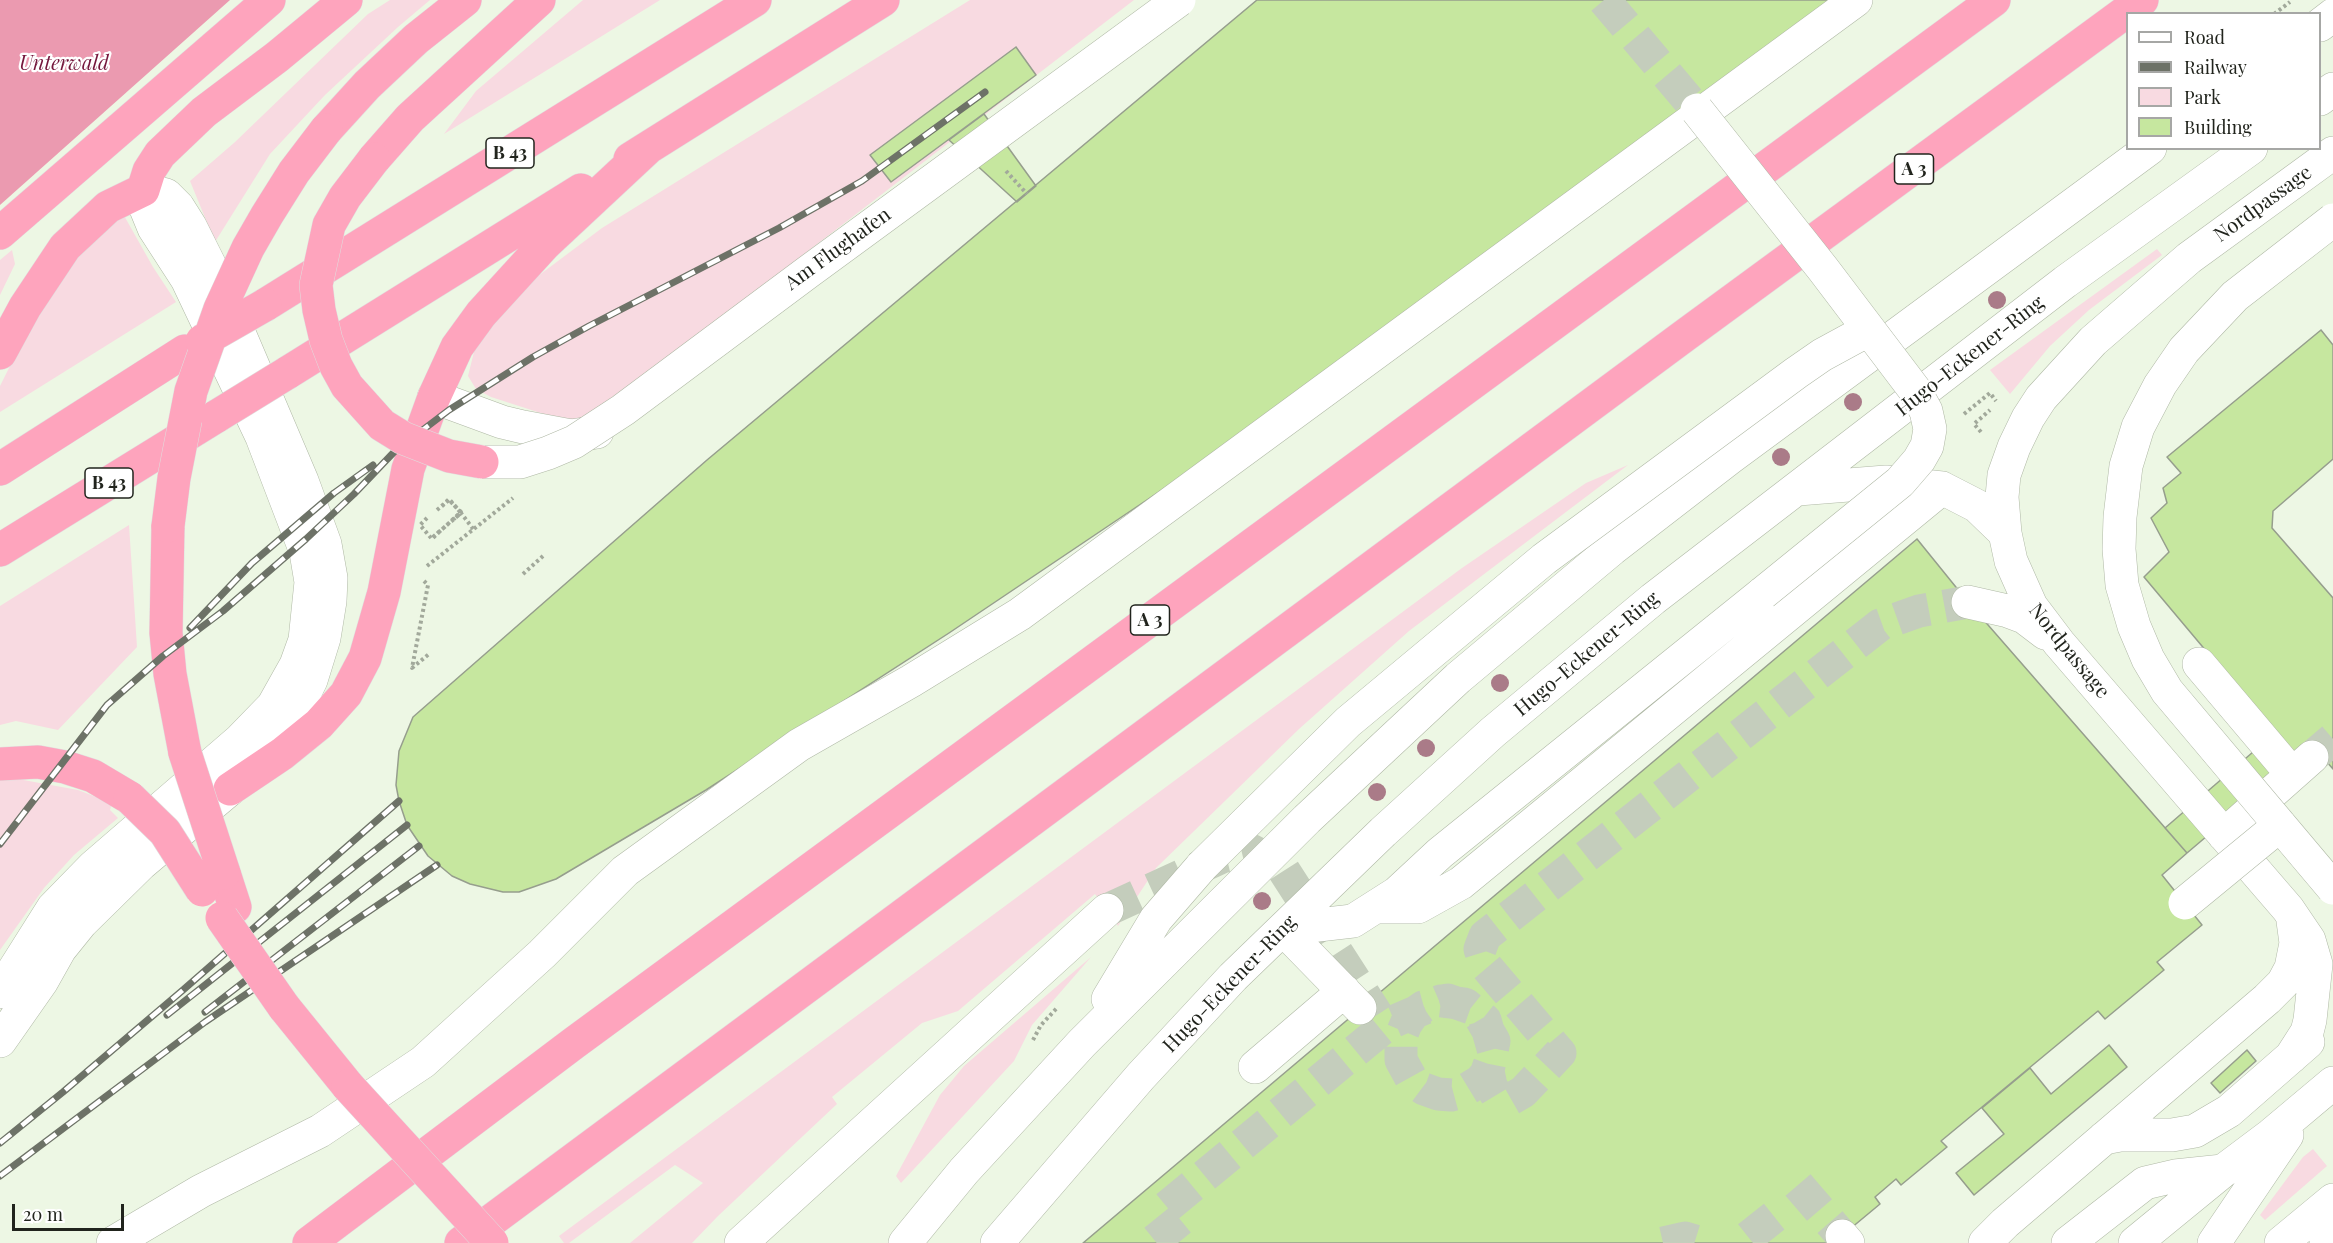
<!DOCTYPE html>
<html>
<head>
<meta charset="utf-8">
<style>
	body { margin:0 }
	#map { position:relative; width:2333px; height:1243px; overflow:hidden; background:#edf7e4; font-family:"Playfair Display",serif }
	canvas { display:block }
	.legend { position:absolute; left:2126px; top:12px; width:195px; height:138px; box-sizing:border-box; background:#fff; border:2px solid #a6a7a5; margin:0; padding:8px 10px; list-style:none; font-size:18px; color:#21241d }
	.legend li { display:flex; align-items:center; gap:12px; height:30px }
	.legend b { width:30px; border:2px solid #a6a7a5 }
	.scale { position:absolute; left:12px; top:1204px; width:112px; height:27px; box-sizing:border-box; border:3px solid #21241d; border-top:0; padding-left:8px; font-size:18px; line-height:21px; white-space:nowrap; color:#21241d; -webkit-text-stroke:4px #fff; paint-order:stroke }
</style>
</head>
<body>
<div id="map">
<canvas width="2333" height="1243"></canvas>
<ul class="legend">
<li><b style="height:8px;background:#fff"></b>Road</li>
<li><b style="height:8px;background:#6d7267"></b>Railway</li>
<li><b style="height:16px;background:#f8dae1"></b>Park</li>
<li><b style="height:16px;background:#c6e79f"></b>Building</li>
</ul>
<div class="scale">20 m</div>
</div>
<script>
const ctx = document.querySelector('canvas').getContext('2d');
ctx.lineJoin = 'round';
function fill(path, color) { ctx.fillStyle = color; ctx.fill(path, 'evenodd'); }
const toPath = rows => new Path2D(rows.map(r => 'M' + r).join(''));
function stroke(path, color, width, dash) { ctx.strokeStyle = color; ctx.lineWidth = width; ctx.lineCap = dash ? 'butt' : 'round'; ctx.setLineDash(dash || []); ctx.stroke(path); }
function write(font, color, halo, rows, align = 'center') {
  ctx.font = font + ' "Playfair Display",serif'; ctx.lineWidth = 4.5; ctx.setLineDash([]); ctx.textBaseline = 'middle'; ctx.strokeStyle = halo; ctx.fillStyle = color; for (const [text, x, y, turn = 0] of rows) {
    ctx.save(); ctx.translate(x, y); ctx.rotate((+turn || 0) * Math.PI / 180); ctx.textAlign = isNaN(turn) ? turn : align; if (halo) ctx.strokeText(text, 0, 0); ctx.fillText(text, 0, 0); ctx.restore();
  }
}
const green = toPath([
	[390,0,430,0,398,27,325,95,270,154,215,242,190,181,235,142,368,14],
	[583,0,660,0,444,134,476,91],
	[970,0,1134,0,581,426,491,397,476,389,468,376,478,336,518,291,602,228],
	[122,212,153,267,176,302,0,412,0,386,34,318,85,244],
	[2157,249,2162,255,2089,310,2050,346,2010,394,1990,370],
	[12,250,15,264,0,295,0,260],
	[1628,465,1409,631,1299,729,1156,868,1118,926,1095,894,958,1011,922,1023,832,1097,837,1104,718,1216,692,1243,630,1243,703,1183,675,1165,569,1243,564,1243,559,1236,1462,568,1586,483],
	[129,525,137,647,58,730,16,721,0,725,0,606],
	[7,777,78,790,112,803,110,810,118,818,74,855,44,888,0,950,0,779],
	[1091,957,1032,1025,1014,1061,901,1183,896,1176,940,1095,964,1066],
	[2313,1149,2327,1166,2265,1220,2260,1215,2303,1157]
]);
const forest = toPath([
	[0,0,230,0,0,205]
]);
const building = toPath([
	[1257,0,1847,0,1190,471,949,633,706,790,556,879,519,892,503,892,470,884,452,876,428,856,407,825,399,801,396,785,399,751,413,717,707,460,1257,0],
	[1016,47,1036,75,891,182,870,155,1016,47],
	[984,114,1036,186,1017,202,949,140,984,114],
	[2321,330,2333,345,2333,459,2273,511,2272,528,2333,598,2333,769,2313,746,2187,853,2165,828,2275,733,2144,577,2169,552,2151,518,2167,503,2163,488,2181,473,2167,457,2321,330],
	[1917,539,1968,602,2187,853,2162,875,2202,925,2157,962,2164,970,2105,1019,2098,1011,1941,1141,1947,1147,1901,1185,1896,1179,1875,1197,1880,1204,1833,1243,1083,1243,1917,539],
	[2109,1045,2127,1067,1974,1195,1956,1173,2004,1134,1982,1108,2030,1068,2051,1094,2109,1045],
	[2247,1050,2256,1061,2220,1093,2211,1083,2247,1050]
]);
const minorTunnel = toPath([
	[1604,0,1697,110],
	[2312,757,2333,739],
	[1107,910,1222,857,1251,850,1281,866,1377,1015],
	[1798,1185,1842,1236],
	[1751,1214,1774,1243],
	[1178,1243,1156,1216,1388,1024,1441,1001,1465,1004,1485,1020,1494,1052,1486,1074,1480,1081,1462,1092,1451,1095,1438,1094,1424,1089,1412,1080,1401,1060,1401,1036,1406,1024,1413,1014,1423,1007,1448,1000,1476,1010,1494,1041,1488,1071,1491,1086,1497,1096,1509,1100,1523,1092,1560,1053,1485,965,1480,949,1485,936,1880,625,1919,611,1968,602],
	[1663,1243,1685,1238,1701,1243]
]);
const path = toPath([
	[2274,14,2290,2],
	[1964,414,1990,393,1996,401],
	[1981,432,1974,424,1990,410],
	[437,510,449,500,461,512,439,532],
	[433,537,461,513,474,530],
	[427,566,513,498],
	[523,574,543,556],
	[424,581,428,585,412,668,429,654],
	[1033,1040,1041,1025,1057,1008]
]);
const minor = toPath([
	[2320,25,2333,15],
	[2320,99,2333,89],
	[434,397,502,422,523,427,571,436,597,432],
	[1798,489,1886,482,1942,488,1977,506,2005,533],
	[1968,602,2008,611,2024,617,2045,633],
	[2199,664,2292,774],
	[2224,835,2312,757],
	[1377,907,1418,907,1461,883,1942,488],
	[1283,929,1353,921,1397,893,1440,853,1763,593],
	[1283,929,1360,1008],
	[0,992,53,908,93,867,240,740,273,706,296,665,305,640,311,582,306,552,262,437,187,279,154,228,145,206,143,190,154,192,166,195,178,207,190,226,213,272,302,481,325,544,331,578,330,601,324,638,311,680,301,700,272,742,230,789,141,864,81,923,60,949,42,981,0,1041],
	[1108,999,1156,919,1202,866],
	[2291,1057,2307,1032,2310,1020,2316,964,2309,940,2288,909,2059,643,2031,606,2011,561,2005,533,2002,497,2004,475,2014,447,2028,418,2041,398,2093,341,2189,258,2333,153],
	[1255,1067,1344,991],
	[2104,1138,2120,1135,2172,1135,2195,1131,2229,1111,2308,1042],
	[1842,1236,1848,1243],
	[113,1243,201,1191,320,1131,423,1062,542,954,625,871,799,745,911,681,1020,614,1856,0],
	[741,1243,1107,910],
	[905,1243,964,1171,1082,1043,1307,819,1458,678,1612,549,1731,457,2150,148],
	[997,1243,1141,1076,1233,977,1383,832,1493,732,1653,599,2065,282,2251,148],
	[1985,1243,2005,1223,2267,999,2283,983,2291,968,2296,943,2293,921],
	[2068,1243,2145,1183,2175,1176,2223,1171],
	[2135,1243,2223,1171,2271,1135,2333,1083],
	[2214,1243,2287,1135],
	[2281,1243,2333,1200],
	[2326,1243,2333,1220]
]);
const highway = toPath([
	[326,130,367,85,416,39,465,0],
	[374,159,410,118,539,0],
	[630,159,883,0],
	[0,233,269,0],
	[265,305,755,0],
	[0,353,25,307,65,247,108,207,143,190,149,171,160,154,204,112,277,57,346,0],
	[287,373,581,190],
	[0,469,185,351],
	[168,526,166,633,170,674,185,753],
	[0,550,217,416],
	[0,764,38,762,65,767,93,776,130,798],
	[230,789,282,754,319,724,346,694,365,658,384,592,408,469,434,397,457,347,481,314,544,245,648,148],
	[224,873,235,907],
	[284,1007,348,1086],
	[309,1243,574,1043,1994,0],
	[461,1243,1684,336,2142,0]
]);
const rail = toPath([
	[190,628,252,563,334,493,373,465],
	[0,844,107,705,163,656,223,611,306,539,354,494,395,451,449,410,533,357,589,326,779,228,862,181,985,92],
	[205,1012,419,846],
	[167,1015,407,825],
	[0,1143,63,1092,183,990,399,801],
	[0,1176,205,1022,437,865]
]);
const pathBridge = toPath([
	[1006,171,1027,194],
	[442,506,449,499,461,513,454,519],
	[427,518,420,525,432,539,439,532]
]);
const minorBridge = toPath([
	[1697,110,1823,269,1914,389,1926,411,1930,429,1927,446,1919,460,1900,482,1763,593],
	[2333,220,2235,296,2184,350,2160,385,2138,427,2126,466,2120,517,2119,549,2122,585,2134,626,2148,659,2167,691,2333,888],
	[482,462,520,462,548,453,574,442,623,410,808,272,1179,0],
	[1202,866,1348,722,1544,559,1796,373,1822,355,1868,330],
	[2185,903,2280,825]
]);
const highwayBridge = toPath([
	[374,159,345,197,329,225,316,285,319,310,326,340,336,366,347,386,382,425,403,438,449,456,482,462],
	[202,341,265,305],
	[217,416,287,373],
	[168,526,174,478,191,391,220,309,248,248,267,215,294,172,326,130],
	[185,753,224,873],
	[130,798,165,832,202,890],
	[222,918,284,1007],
	[348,1086,492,1243]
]);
const trees = [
	[1997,300],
	[1853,402],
	[1781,457],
	[1500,683],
	[1426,748],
	[1377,792],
	[1262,901]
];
const shields = [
	[510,153,48],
	[1914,169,39],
	[109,483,48],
	[1150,620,39]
];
const shieldNames = [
	["B 43",510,153],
	["A 3",1914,169],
	["B 43",109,483],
	["A 3",1150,620]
];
const parkNames = [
	["Unterwald",64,64]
];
const streetNames = [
	["Nordpassage",2263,204,-36],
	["Am Flughafen",838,249,-36],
	["Hugo-Eckener-Ring",1970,356,-38],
	["Nordpassage",2069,651,51],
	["Hugo-Eckener-Ring",1587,654,-40],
	["Hugo-Eckener-Ring",1230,984,-46]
];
fill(green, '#f8dae1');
fill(forest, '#eb9ab0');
fill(building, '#c6e79f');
stroke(building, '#969e8d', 1.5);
stroke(minorTunnel, '#c4cdbc', 33, [33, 16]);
stroke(minor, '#afb8a5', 34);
stroke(highway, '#e0e0df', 34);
stroke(path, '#a2a99b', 4, [3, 3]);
stroke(minor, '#fff', 33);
stroke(highway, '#fea4bd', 33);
stroke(rail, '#6d7267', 7);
stroke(rail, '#fff', 4.5, [14]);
stroke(minorBridge, '#afb8a5', 34, []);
stroke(highwayBridge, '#e0e0df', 34, []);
stroke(pathBridge, '#a2a99b', 4, [3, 3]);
stroke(minorBridge, '#fff', 33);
stroke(highwayBridge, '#fea4bd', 33);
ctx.fillStyle = '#aa7b88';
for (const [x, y] of trees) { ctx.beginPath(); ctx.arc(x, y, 9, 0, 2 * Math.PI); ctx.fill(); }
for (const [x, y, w] of shields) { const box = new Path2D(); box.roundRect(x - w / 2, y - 15, w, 30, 4.5); ctx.fillStyle = '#fff'; ctx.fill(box); stroke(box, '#21241d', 1.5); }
write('bold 18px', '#21241d', null, shieldNames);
write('italic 20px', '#74163c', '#fff', parkNames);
write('20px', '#21241d', '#fff', streetNames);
</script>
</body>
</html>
